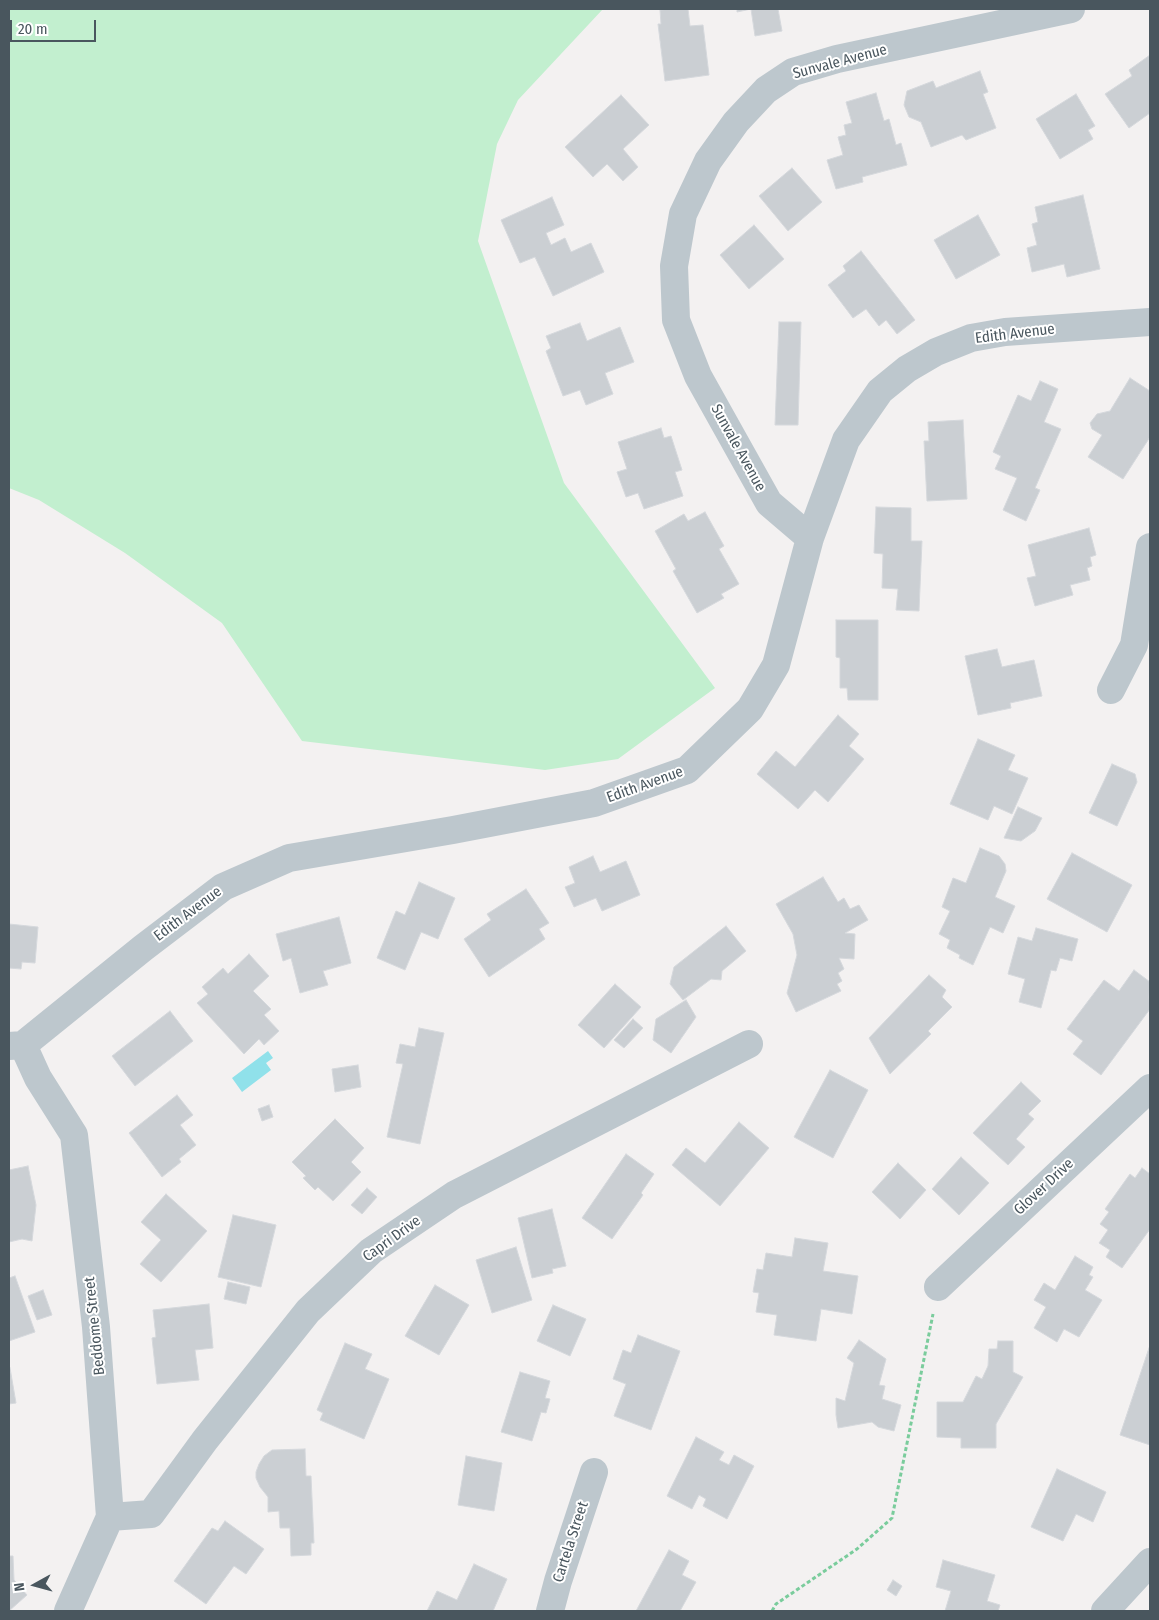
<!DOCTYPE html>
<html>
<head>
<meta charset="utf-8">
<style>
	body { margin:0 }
	#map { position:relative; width:1159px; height:1620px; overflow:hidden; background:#f3f1f1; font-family:"Fira Sans Condensed",sans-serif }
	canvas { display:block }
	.frame { position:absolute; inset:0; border:10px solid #49565e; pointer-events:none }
	.north { position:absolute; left:10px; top:1560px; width:50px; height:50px; -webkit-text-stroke:4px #fff; paint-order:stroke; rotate:263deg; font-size:14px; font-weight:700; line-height:20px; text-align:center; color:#49565e }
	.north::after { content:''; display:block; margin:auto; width:18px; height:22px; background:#49565e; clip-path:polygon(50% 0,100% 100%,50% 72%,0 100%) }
	.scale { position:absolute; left:10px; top:20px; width:86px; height:22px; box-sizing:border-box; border:2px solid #49565e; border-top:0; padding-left:6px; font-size:15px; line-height:18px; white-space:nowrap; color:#49565e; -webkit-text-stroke:4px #fff; paint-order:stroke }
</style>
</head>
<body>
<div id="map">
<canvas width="1159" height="1620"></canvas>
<div class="frame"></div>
<div class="north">N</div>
<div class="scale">20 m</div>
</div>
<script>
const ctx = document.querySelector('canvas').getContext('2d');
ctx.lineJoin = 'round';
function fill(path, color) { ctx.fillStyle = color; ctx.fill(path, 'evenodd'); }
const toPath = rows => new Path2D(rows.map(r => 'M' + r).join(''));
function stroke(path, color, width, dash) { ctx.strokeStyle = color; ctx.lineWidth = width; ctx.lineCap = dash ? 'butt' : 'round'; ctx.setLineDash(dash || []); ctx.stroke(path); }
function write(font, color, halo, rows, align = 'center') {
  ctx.font = font + ' "Fira Sans Condensed",sans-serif'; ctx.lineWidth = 4; ctx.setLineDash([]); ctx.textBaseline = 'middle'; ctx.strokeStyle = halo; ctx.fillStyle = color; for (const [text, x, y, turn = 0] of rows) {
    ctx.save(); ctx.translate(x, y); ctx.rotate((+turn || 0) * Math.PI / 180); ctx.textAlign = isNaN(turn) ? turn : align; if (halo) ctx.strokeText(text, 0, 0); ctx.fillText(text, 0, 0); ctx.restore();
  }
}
const green = toPath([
	[9,9,603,9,518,100,497,144,478,241,564,483,715,688,618,759,545,770,302,741,222,623,125,553,39,500,9,488]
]);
const water = toPath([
	[268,1051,273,1058,266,1063,271,1070,242,1092,232,1078]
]);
const building = toPath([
	[671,9,688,9,690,26,703,25,709,75,665,81,658,24,661,24,660,10,671,9],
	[737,9,778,9,782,31,755,36,751,9,737,12,737,9],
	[1150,55,1150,113,1129,128,1105,94,1132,76,1129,70,1150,55],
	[980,71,988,92,983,94,996,128,966,140,962,135,931,147,921,122,909,117,904,105,907,91,933,81,936,88,980,71],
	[876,93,884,121,889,119,896,145,901,143,907,165,862,177,863,182,836,189,827,160,843,155,838,137,846,135,844,125,852,123,846,102,876,93],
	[1076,94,1095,126,1088,130,1093,139,1060,159,1036,119,1076,94],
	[621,95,649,125,623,149,638,167,623,181,607,164,593,177,565,147,621,95],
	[792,168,822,202,788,231,759,196,792,168],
	[1083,195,1100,269,1067,277,1064,264,1032,272,1027,248,1037,245,1032,224,1038,222,1035,207,1083,195],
	[552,197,564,225,546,233,551,245,565,238,571,252,591,243,604,272,553,296,535,257,520,263,501,220,552,197],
	[978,215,1000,255,956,279,934,240,978,215],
	[754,225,784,259,749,289,720,255,754,225],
	[861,251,915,320,897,334,886,320,879,326,866,309,853,318,828,285,846,271,843,266,861,251],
	[779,322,801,322,798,425,775,425,779,322],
	[580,323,587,341,620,327,634,362,605,373,613,394,586,405,580,390,563,396,546,351,551,348,546,336,580,323],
	[1130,378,1150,391,1150,437,1123,479,1088,457,1102,435,1092,429,1090,423,1097,414,1110,411,1130,378],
	[1040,381,1058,389,1044,422,1061,429,1035,488,1040,490,1026,521,1003,510,1017,478,995,469,1001,456,993,452,1018,395,1031,401,1040,381],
	[963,420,967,499,927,501,924,441,929,441,928,422,963,420],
	[661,428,664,438,671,436,682,470,675,472,683,496,644,509,638,493,626,497,617,472,627,469,618,442,661,428],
	[876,507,911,508,911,541,922,541,919,611,896,610,898,589,882,588,883,554,874,553,876,507],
	[705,512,724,546,719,549,739,584,721,594,724,598,697,613,673,571,676,569,655,531,684,514,688,521,705,512],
	[1089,528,1096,555,1090,557,1092,566,1087,568,1090,580,1070,585,1073,595,1035,606,1027,578,1036,576,1028,545,1089,528],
	[836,620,878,620,878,700,848,700,847,688,840,688,840,658,836,657,836,620],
	[997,649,1002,667,1034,660,1042,696,1010,703,1011,708,978,715,965,656,997,649],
	[838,715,859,734,849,746,864,759,828,802,815,790,798,809,757,774,776,751,795,767,838,715],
	[978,739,1015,755,1008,770,1028,778,1012,814,994,806,988,820,950,804,978,739],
	[1112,764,1135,774,1137,782,1117,826,1089,813,1112,764],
	[1018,807,1042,818,1035,831,1021,841,1004,838,1018,807],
	[980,848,999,856,1005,864,1006,871,995,897,1015,906,1003,933,990,927,973,965,959,958,960,955,947,948,950,940,939,934,950,911,942,907,953,878,966,883,980,848],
	[1072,853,1132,885,1107,932,1047,899,1072,853],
	[593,856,600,872,626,861,640,895,602,911,596,898,574,907,565,887,575,883,569,867,593,856],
	[823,877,838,902,844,898,850,909,859,905,868,920,845,933,855,934,854,959,839,958,844,969,838,973,842,981,837,984,841,991,796,1012,787,993,797,955,793,934,776,904,823,877],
	[419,882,455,898,438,939,421,932,405,970,377,958,396,911,405,915,419,882],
	[526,889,549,923,539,929,545,939,489,977,464,939,491,920,487,914,526,889],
	[339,917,351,963,323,971,328,985,300,993,291,958,283,961,276,934,339,917],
	[9,924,38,927,35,963,22,962,21,969,9,968,9,924],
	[726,926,746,951,722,971,721,980,711,979,683,1000,670,984,674,967,726,926],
	[1036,928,1078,939,1072,961,1060,958,1056,971,1051,970,1041,1008,1019,1002,1025,979,1008,974,1018,937,1032,941,1036,928],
	[249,954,269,976,253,991,271,1009,264,1015,279,1031,264,1045,259,1039,244,1054,197,1003,208,994,202,987,223,968,228,974,249,954],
	[1134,970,1150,982,1149,997,1150,1009,1101,1075,1073,1054,1083,1041,1067,1029,1104,980,1119,991,1134,970],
	[929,975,946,990,942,997,952,1007,928,1031,931,1034,890,1074,869,1038,929,975],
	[615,984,641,1007,604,1048,578,1025,615,984],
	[686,1000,696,1017,671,1053,653,1040,656,1019,686,1000],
	[170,1011,193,1041,135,1086,112,1056,170,1011],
	[633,1019,643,1028,624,1048,614,1040,633,1019],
	[419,1028,444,1033,420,1144,387,1137,403,1064,396,1063,400,1044,415,1047,419,1028],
	[358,1065,361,1087,335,1092,332,1069,358,1065],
	[830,1070,868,1090,833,1158,794,1137,830,1070],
	[1021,1082,1041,1101,1028,1114,1034,1119,1016,1139,1025,1147,1008,1165,973,1133,1021,1082],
	[177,1095,193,1115,180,1125,196,1145,179,1159,181,1162,162,1177,129,1133,177,1095],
	[269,1105,273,1117,262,1121,258,1109,269,1105],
	[335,1119,364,1148,351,1162,361,1172,333,1201,318,1187,315,1190,303,1178,306,1176,292,1162,335,1119],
	[739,1122,769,1148,720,1206,672,1165,686,1148,705,1163,739,1122],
	[626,1154,654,1174,641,1193,643,1195,612,1239,582,1218,626,1154],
	[961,1157,989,1183,959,1215,932,1189,961,1157],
	[898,1163,926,1190,900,1219,872,1192,898,1163],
	[28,1166,36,1205,32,1241,22,1239,9,1242,9,1170,28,1166],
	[1142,1168,1150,1174,1150,1229,1122,1268,1106,1257,1110,1250,1099,1243,1108,1230,1100,1224,1109,1212,1105,1209,1130,1174,1135,1178,1142,1168],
	[367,1188,377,1197,362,1214,351,1205,367,1188],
	[166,1194,207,1231,161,1282,140,1264,161,1240,141,1222,166,1194],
	[552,1209,566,1266,552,1269,553,1273,532,1278,518,1218,552,1209],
	[233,1215,276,1225,261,1287,218,1277,233,1215],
	[795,1238,828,1243,823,1271,858,1276,852,1314,821,1309,816,1341,774,1335,777,1315,756,1312,759,1293,753,1292,757,1269,763,1270,766,1253,792,1257,795,1238],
	[516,1247,532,1300,492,1313,476,1260,516,1247],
	[1075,1256,1093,1267,1089,1275,1093,1277,1085,1290,1102,1300,1079,1337,1064,1329,1057,1342,1034,1328,1046,1307,1034,1300,1044,1283,1055,1290,1075,1256],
	[15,1276,35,1332,9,1341,9,1278,15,1276],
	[228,1282,250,1287,246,1304,224,1299,228,1282],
	[435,1285,469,1305,439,1355,405,1336,435,1285],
	[43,1290,52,1315,37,1320,28,1296,43,1290],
	[209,1304,213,1348,195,1350,199,1380,157,1384,152,1338,156,1337,153,1310,209,1304],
	[553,1305,586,1319,570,1356,537,1341,553,1305],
	[638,1335,680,1351,651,1430,614,1416,626,1384,613,1379,623,1350,631,1353,638,1335],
	[859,1340,886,1359,879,1385,885,1386,882,1399,901,1405,894,1431,878,1427,872,1422,838,1428,836,1415,836,1398,845,1401,854,1363,847,1358,859,1340],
	[998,1341,1013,1341,1013,1372,1023,1377,996,1424,996,1448,961,1448,961,1438,937,1437,937,1402,963,1402,976,1376,982,1379,988,1366,989,1349,997,1349,998,1341],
	[345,1343,372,1354,365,1369,389,1379,364,1439,320,1420,323,1413,317,1410,345,1343],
	[1150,1345,1150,1445,1120,1435,1150,1345],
	[10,1368,16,1403,9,1404,9,1369,10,1368],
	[520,1372,550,1381,545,1398,550,1399,546,1413,541,1412,532,1441,501,1432,520,1372],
	[696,1437,724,1452,719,1460,729,1465,734,1455,754,1466,727,1519,703,1506,706,1499,699,1495,692,1509,667,1496,696,1437],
	[305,1449,306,1476,311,1476,314,1543,311,1543,311,1555,291,1556,290,1528,280,1528,279,1511,268,1512,268,1497,260,1487,256,1478,256,1472,259,1464,264,1456,272,1450,305,1449],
	[466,1456,502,1463,494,1511,458,1505,466,1456],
	[1057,1469,1106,1492,1093,1522,1076,1514,1063,1541,1031,1527,1057,1469],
	[225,1521,264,1549,246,1574,234,1566,206,1604,174,1581,212,1528,218,1531,225,1521],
	[669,1550,689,1561,682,1575,696,1582,680,1611,636,1611,669,1550],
	[9,1556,13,1556,14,1580,27,1595,9,1611,9,1556],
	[943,1560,995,1575,987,1601,1000,1605,998,1611,945,1611,951,1591,936,1587,943,1560],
	[474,1564,507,1579,493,1611,427,1611,437,1591,457,1600,474,1564],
	[893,1580,902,1586,896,1596,887,1590,893,1580]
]);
const path = toPath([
	[772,1611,776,1604,857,1549,892,1518,933,1314]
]);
const minor = toPath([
	[810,538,769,503,698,376,676,320,674,266,683,214,708,161,736,122,766,90,793,72,837,59,1071,9],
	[1111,690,1134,645,1150,547],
	[23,1045,38,1078,74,1135,96,1327,110,1517,68,1611],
	[9,1046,23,1045,143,948,223,887,289,858,453,830,594,803,687,770,750,709,776,665,810,538,846,440,880,391,907,369,936,352,971,338,1005,332,1150,322],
	[938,1287,1150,1088],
	[110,1517,151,1514,205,1440,308,1311,371,1251,454,1195,749,1044],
	[550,1611,558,1581,594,1472],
	[1105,1611,1150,1562]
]);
const streetNames = [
	["Sunvale Avenue",840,62,-15],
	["Edith Avenue",1015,334,-7],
	["Sunvale Avenue",738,448,61],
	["Edith Avenue",645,785,-20],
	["Edith Avenue",188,914,-37],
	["Glover Drive",1044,1187,-43],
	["Capri Drive",392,1239,-36],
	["Beddome Street",95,1326,-96],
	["Cartela Street",571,1542,-72]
];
fill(green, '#c2efcf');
fill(water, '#90e1ea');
fill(building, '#cbcfd3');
stroke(building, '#d5d8dc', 1);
stroke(path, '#7acc9c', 3, [4, 2.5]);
stroke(minor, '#bdc7cd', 28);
write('15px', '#49565e', '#fff', streetNames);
</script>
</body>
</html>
